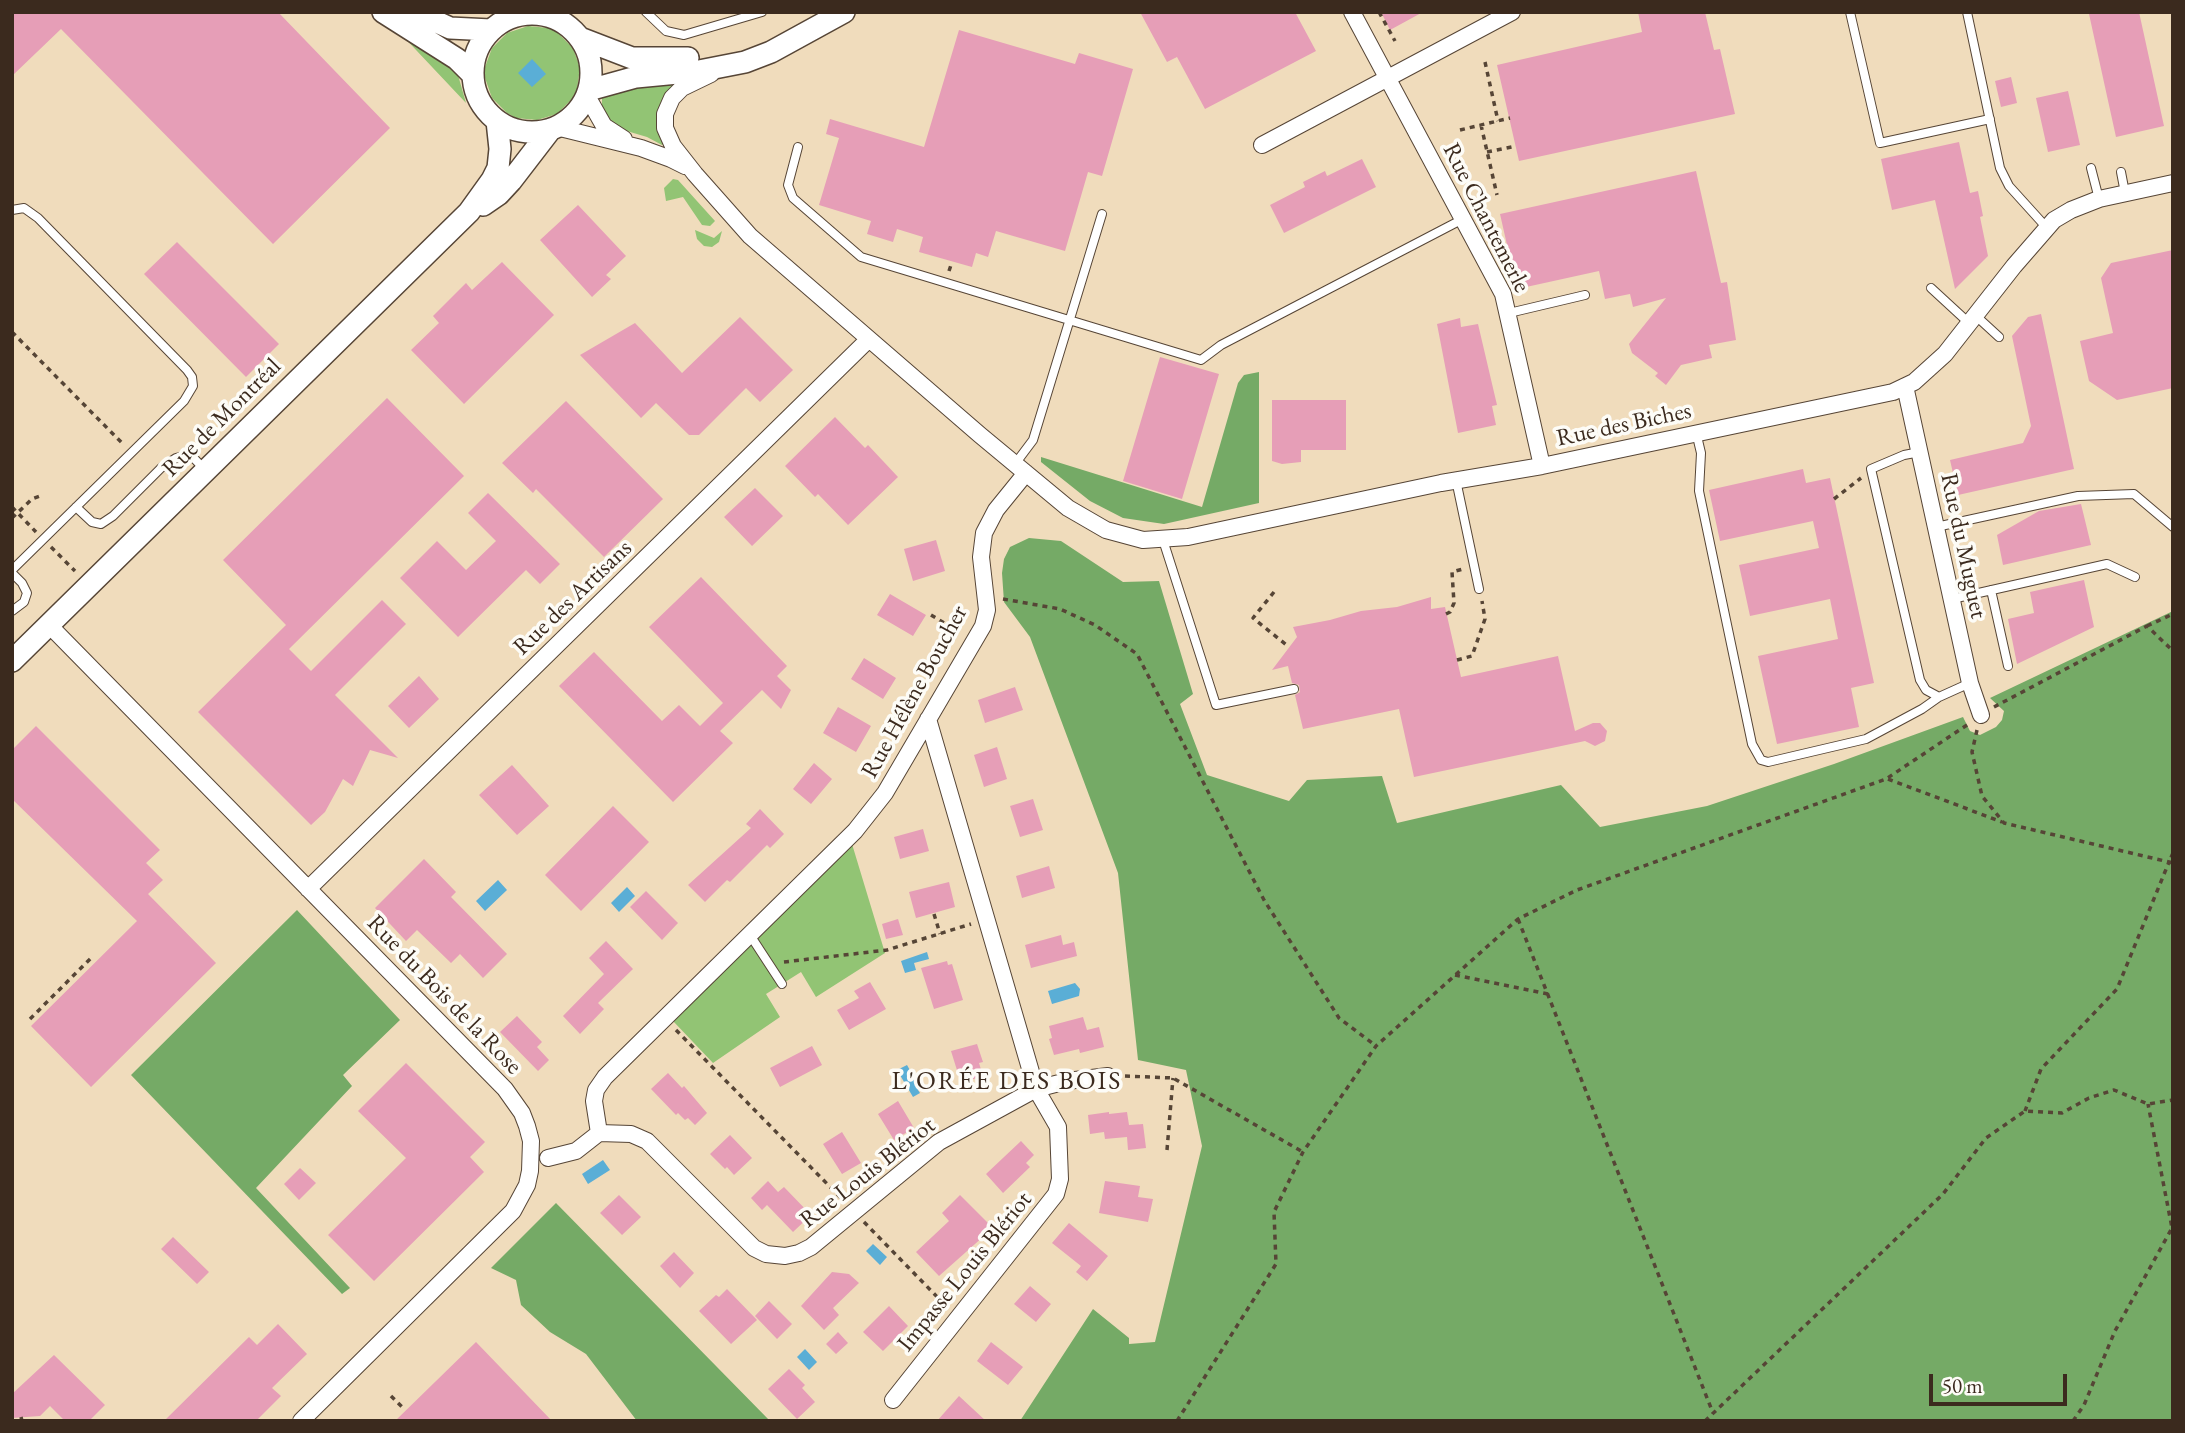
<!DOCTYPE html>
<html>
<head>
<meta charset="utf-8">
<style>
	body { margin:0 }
	#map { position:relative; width:2185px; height:1433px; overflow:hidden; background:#f0dcbc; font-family:"EB Garamond",serif }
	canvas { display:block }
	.frame { position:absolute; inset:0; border:14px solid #3b2a1e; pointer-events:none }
	.scale { position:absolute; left:1929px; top:1374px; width:138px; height:32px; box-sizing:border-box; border:4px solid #3b2a1e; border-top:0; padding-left:9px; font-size:21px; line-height:24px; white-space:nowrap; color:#3b2a1e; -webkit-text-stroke:5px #fdfcf7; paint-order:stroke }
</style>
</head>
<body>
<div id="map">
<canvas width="2185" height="1433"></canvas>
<div class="frame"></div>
<div class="scale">50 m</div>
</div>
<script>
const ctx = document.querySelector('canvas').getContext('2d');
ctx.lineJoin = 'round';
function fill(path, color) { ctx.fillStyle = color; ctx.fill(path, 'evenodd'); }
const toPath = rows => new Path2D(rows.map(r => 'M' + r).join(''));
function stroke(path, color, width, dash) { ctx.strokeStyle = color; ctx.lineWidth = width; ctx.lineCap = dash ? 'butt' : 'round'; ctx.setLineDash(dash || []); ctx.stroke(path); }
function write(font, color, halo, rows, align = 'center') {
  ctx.font = font + ' "EB Garamond",serif'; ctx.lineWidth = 7; ctx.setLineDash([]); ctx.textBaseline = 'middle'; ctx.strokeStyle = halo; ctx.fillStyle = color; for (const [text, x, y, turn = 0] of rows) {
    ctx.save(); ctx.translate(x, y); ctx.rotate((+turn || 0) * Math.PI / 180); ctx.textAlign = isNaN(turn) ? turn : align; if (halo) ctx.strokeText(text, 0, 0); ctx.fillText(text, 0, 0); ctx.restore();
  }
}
const green = toPath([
	[528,26,549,28,558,33,573,48,580,68,577,89,572,99,557,114,537,120,516,118,507,113,492,98,485,78,485,67,492,48,507,33],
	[400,33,442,56,458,75,466,103],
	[678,79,665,144,662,145,647,137,620,129,610,122,602,108,602,98,611,91],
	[673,179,678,180,715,221,710,226,702,225,683,197,666,201,664,188],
	[695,230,714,238,722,231,719,242,712,247,704,246,697,239],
	[852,844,885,953,816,997,801,972,782,984,766,994,780,1017,713,1063,673,1021]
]);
const forest = toPath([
	[1259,372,1259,503,1164,524,1123,518,1090,501,1041,462,1041,457,1202,507,1238,383,1244,375],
	[1029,538,1061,541,1123,582,1159,581,1193,694,1180,704,1207,775,1289,801,1307,780,1382,776,1397,823,1561,785,1600,827,1707,806,1834,764,1963,717,1970,731,1980,735,1996,727,2002,720,2004,711,1990,698,2173,611,2173,1421,1020,1421,1093,1309,1129,1338,1129,1344,1155,1342,1202,1146,1186,1070,1138,1060,1118,873,1030,637,1004,602,1002,573,1004,559,1010,547],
	[297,910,400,1020,343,1075,352,1086,256,1188,350,1288,342,1294,131,1075],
	[556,1203,770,1421,637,1421,586,1354,550,1332,521,1305,516,1280,491,1268]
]);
const water = toPath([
	[532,59,546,74,532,87,518,73],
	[498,880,507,890,485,911,476,901],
	[627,887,635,896,619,912,611,903],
	[927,952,929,959,914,963,916,970,905,973,901,961],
	[1075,983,1080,989,1079,996,1052,1004,1048,991],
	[907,1065,920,1088,918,1090,920,1093,913,1097,897,1070],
	[603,1160,610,1170,588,1184,582,1174],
	[873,1244,887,1257,880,1265,866,1251],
	[805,1349,817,1362,809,1370,797,1357]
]);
const building = toPath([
	[12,12,278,12,390,128,273,244,61,29,12,76],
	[1140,12,1295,12,1316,51,1205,109,1177,57,1167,62],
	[1381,12,1423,12,1390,30],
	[1638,12,1705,12,1714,50,1720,49,1735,114,1519,161,1497,65,1642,32],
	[2098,12,2139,12,2164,126,2116,137,2089,14],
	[959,30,1075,64,1079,53,1133,69,1102,176,1088,172,1065,251,996,231,988,257,976,253,972,267,919,252,923,237,897,229,893,242,867,234,871,221,819,205,839,138,826,134,830,119,924,147],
	[2011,77,2017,103,2001,107,1995,81],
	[2068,91,2080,145,2048,152,2036,98],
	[1959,142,1970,193,1978,191,1983,216,1980,217,1988,256,1955,289,1935,200,1892,210,1881,159],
	[1362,159,1376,187,1284,233,1270,205,1305,187,1303,182,1325,171,1327,176],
	[1696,171,1721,283,1727,282,1736,340,1709,345,1712,358,1681,365,1666,385,1655,376,1658,373,1632,353,1629,344,1666,298,1633,307,1630,294,1605,299,1599,271,1517,289,1500,214],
	[578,205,626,256,606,275,611,279,592,297,540,240],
	[177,242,279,344,246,377,144,274],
	[2173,250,2173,388,2117,400,2089,381,2080,341,2113,333,2101,278,2111,263],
	[502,262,554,315,464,404,411,350,439,323,433,316,466,283,472,290],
	[2041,314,2074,469,1958,495,1950,460,2023,443,2031,426,2012,336,2028,317],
	[740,317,793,370,760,402,746,388,699,435,689,435,656,403,641,418,580,355,635,323,682,373],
	[1460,318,1461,327,1478,324,1497,405,1492,406,1496,425,1458,433,1437,324],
	[1160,357,1219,374,1182,499,1123,481],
	[387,398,464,476,289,649,311,671,382,600,406,624,335,695,398,758,370,750,353,786,343,779,325,812,311,825,198,712,286,625,223,560],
	[1272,400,1346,400,1346,450,1301,450,1301,462,1282,464,1272,461],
	[566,401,663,499,604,557,536,489,533,493,502,463],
	[835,417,865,448,868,445,898,477,848,525,818,494,815,497,785,466],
	[1803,469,1806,483,1830,478,1874,683,1851,688,1859,727,1777,744,1758,656,1838,639,1830,599,1750,616,1739,565,1819,548,1813,521,1720,541,1709,490],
	[755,488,783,516,752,546,724,517],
	[488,493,560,564,540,584,526,570,458,637,400,578,437,541,466,570,496,541,468,513],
	[2081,504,2091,545,2003,565,1997,535,2039,511],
	[936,540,945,571,913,581,904,549],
	[701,577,787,666,777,676,791,690,781,709,762,690,720,731,733,743,673,802,559,686,594,652,662,721,679,705,700,726,723,703,649,627],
	[2084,580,2094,627,2017,664,2008,619,2034,613,2030,592],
	[890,594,926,615,913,636,877,615],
	[1431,597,1431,609,1445,607,1461,677,1558,656,1575,731,1593,723,1600,723,1607,731,1605,741,1595,746,1585,741,1414,777,1399,709,1303,729,1295,695,1300,692,1299,685,1292,683,1288,666,1272,670,1297,637,1293,627,1330,620,1361,611,1397,607],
	[864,658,896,678,883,699,851,679],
	[419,676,439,699,409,728,388,706],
	[1015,687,1023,710,985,723,978,700],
	[838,707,871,726,856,752,823,733],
	[36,726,160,850,146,863,163,880,148,894,216,963,91,1087,31,1026,137,921,12,799,12,750],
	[997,747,1007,779,984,787,974,755],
	[814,763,832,779,811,804,793,789],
	[512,765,549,806,517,835,479,795],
	[1033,799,1043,830,1020,837,1010,806],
	[613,806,649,842,581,911,545,875],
	[760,809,784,834,770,848,767,845,730,882,727,880,705,902,688,885,751,828,746,824],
	[923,829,929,851,900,859,894,837],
	[424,859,456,892,451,897,507,954,483,978,460,954,451,963,417,930,406,941,375,908],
	[1049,866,1055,888,1022,898,1016,876],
	[949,882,955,907,916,918,909,892],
	[646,891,678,923,662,940,630,907],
	[898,919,903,935,886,939,882,924],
	[1061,935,1063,945,1074,942,1077,956,1031,968,1025,945],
	[606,941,633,969,598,1003,604,1009,580,1034,563,1016,604,974,589,958],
	[947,961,948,965,952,964,963,1000,934,1009,921,968],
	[870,982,886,1009,849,1030,837,1010,859,998,854,991],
	[517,1016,542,1042,537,1047,549,1060,538,1071,500,1032],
	[1083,1017,1087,1030,1099,1027,1104,1047,1080,1053,1079,1049,1054,1055,1049,1039,1052,1038,1049,1026],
	[977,1044,983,1062,979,1063,983,1076,961,1083,951,1051],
	[812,1046,822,1065,780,1087,770,1068],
	[406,1063,485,1142,470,1157,484,1172,374,1281,328,1235,406,1158,358,1111],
	[668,1073,682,1088,684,1086,707,1113,695,1125,688,1118,685,1120,678,1113,676,1115,651,1089],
	[898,1101,914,1128,894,1140,878,1114],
	[1109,1112,1109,1114,1127,1112,1129,1125,1143,1124,1146,1148,1128,1150,1127,1137,1105,1139,1104,1132,1090,1134,1088,1115],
	[842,1132,861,1163,842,1174,823,1144],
	[730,1135,752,1158,734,1175,727,1167,725,1169,710,1154],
	[1021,1141,1034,1155,1026,1163,1030,1167,1003,1193,986,1174],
	[300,1168,316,1183,299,1200,284,1184],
	[768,1181,778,1192,784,1187,811,1215,793,1232,767,1205,762,1210,751,1198],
	[1105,1181,1140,1186,1138,1197,1153,1199,1148,1222,1099,1213],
	[619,1195,641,1217,622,1235,600,1213],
	[960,1195,993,1228,939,1276,916,1252,949,1221,942,1213],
	[1069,1223,1108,1256,1087,1281,1076,1272,1081,1266,1052,1243],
	[173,1237,209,1272,197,1284,161,1249],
	[674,1252,694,1273,680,1288,660,1266],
	[832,1272,849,1274,859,1283,833,1308,839,1315,824,1330,801,1306],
	[1030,1286,1051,1304,1036,1322,1014,1304],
	[727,1289,757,1320,731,1344,699,1311,716,1295,719,1297],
	[769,1301,792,1324,777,1339,755,1316],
	[889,1306,908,1326,883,1351,863,1332],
	[278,1324,307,1354,272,1388,281,1396,256,1421,164,1421,249,1337,257,1345],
	[838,1332,848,1343,836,1354,826,1344],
	[476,1342,552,1421,395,1421],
	[991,1342,1023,1367,1008,1385,977,1361],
	[54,1355,105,1405,89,1421,65,1421,50,1406,40,1416,12,1418,12,1394],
	[789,1369,805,1385,802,1388,815,1402,797,1419,768,1389],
	[959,1396,986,1421,937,1421]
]);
const path = toPath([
	[1379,12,1395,41],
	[1485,62,1498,121],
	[1481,125,1497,195],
	[1460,130,1510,118],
	[1487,152,1516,146],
	[949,271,952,262],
	[12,332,122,443],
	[1834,499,1861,478],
	[12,507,36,532],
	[12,518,32,499,40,496],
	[51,547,75,571],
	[1274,592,1253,618,1289,647],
	[1003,599,1060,609,1095,625,1137,654,1264,900,1339,1018,1376,1046],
	[1446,614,1450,612,1454,603,1452,572,1463,569],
	[931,615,959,632],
	[2147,626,2173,614],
	[1457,660,1472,656,1485,619,1482,601],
	[1994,707,2147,626,2173,651],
	[1977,730,1972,752,1982,796,2004,823,2169,862,2117,989,2041,1069,2025,1111],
	[1888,779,2002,822],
	[2173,853,2169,862,2173,863],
	[934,914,940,934],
	[1518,919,1713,1413],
	[784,962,887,950,971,924],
	[1455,975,1548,994],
	[30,1019,91,958],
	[676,1030,842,1199],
	[1125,1076,1173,1078,1303,1152],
	[1167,1150,1173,1078],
	[864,1222,947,1307],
	[391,1396,405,1410],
	[21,1417,22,1421],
	[1177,1421,1276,1264,1274,1212,1303,1152,1376,1046,1518,919,1577,890,1886,779,1970,723],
	[1705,1421,1943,1194,1986,1138,2025,1111,2062,1113,2089,1098,2114,1090,2148,1104,2173,1100],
	[2073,1421,2084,1405,2115,1331,2172,1228,2148,1104]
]);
const lane = toPath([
	[646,12,666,31,684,35,762,12],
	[1850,12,1880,143,1990,119],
	[1967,12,2000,168,2009,186,2047,228],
	[798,147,788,185,793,198,861,257,1201,360,1221,345,1463,219],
	[2091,168,2099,199],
	[2121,172,2125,193],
	[12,210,24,208,38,218,187,370,192,377,193,386,184,401,12,570],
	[1931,288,1969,323],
	[1509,313,1585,295],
	[1975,315,1999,337],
	[1696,432,1701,453,1699,491,1752,744,1761,760,1768,762,1866,739,1922,709,1939,697],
	[1920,452,1904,455,1871,469,1920,680,1926,690,1939,697,1970,683],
	[1015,464,1033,440,1102,214],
	[1456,480,1479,589],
	[76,507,92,522,101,524,113,516,161,468,176,458,190,454,204,469],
	[1936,527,2078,496,2134,494,2173,527],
	[1163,540,1216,705,1294,689],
	[12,573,22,583,27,593,24,602,12,611],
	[1991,590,2008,666],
	[1952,599,2107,564,2135,577],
	[750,935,782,984]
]);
const street = toPath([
	[1352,12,1503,294,1542,466],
	[711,74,682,88,672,98,665,114,665,128,673,146,695,174,750,236,980,435,1068,508,1106,530,1143,540,1188,537,1441,483,1542,466,1893,392,1914,382,1945,354,2014,266,2054,220,2071,210,2099,199,2173,183],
	[587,96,604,126,624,139],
	[556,127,641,148,671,159,685,166],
	[1262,145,1512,12],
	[1905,386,1970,683,1981,715],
	[49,625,505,1089,522,1113,527,1126,531,1141,530,1171,527,1185,513,1211,301,1421],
	[308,889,869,339],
	[599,1133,631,1134,647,1141,754,1248,766,1254,785,1256,799,1253,811,1247,939,1142,1036,1089,928,719],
	[599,1133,594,1101,596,1090,605,1077,855,831,885,793,983,626,987,610,981,557,984,533,996,510,1026,473],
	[548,1158,576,1151,599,1133],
	[893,1400,1056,1194,1060,1179,1058,1127,1036,1089,1067,1081,1108,1076]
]);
const secondary = toPath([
	[383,12,457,59,472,74],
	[415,12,450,28,491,30],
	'473 73a59 59 0 1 1 118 0a59 59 0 1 1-118 0Z',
	[580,38,632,58,688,58],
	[589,90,636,77,699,71,745,62,771,52,844,12],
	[483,205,499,194,511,181,551,129],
	[12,661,469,212,492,180,498,168,500,149,497,121]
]);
const streetNames = [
	["Rue Chantemerle",1486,218,63],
	["Rue de Montréal",222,418,-45],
	["Rue des Biches",1624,425,-12],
	["Rue du Muguet",1963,546,78],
	["Rue des Artisans",573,598,-44],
	["Rue Hélène Boucher",915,692,-61],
	["Rue du Bois de la Rose",444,995,46],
	["Rue Louis Blériot",868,1173,-38],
	["Impasse Louis Blériot",965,1272,-51]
];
const neighbourhoodNames = [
	["L'ORÉE DES BOIS",1007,1082]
];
fill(green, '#92c474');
fill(forest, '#75aa66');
fill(water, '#5aaed6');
fill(building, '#e69eb7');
stroke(lane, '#564536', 10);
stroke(street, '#564536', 18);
stroke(secondary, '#564536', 24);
stroke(path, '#564536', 3.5, [5, 5]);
stroke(lane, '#fff', 8);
stroke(street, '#fff', 16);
stroke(secondary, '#fff', 21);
write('24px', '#3b2a1e', '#fdfcf7', streetNames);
ctx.letterSpacing = '2px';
write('26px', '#3b2a1e', '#fdfcf7', neighbourhoodNames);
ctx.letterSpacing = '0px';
</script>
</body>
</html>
